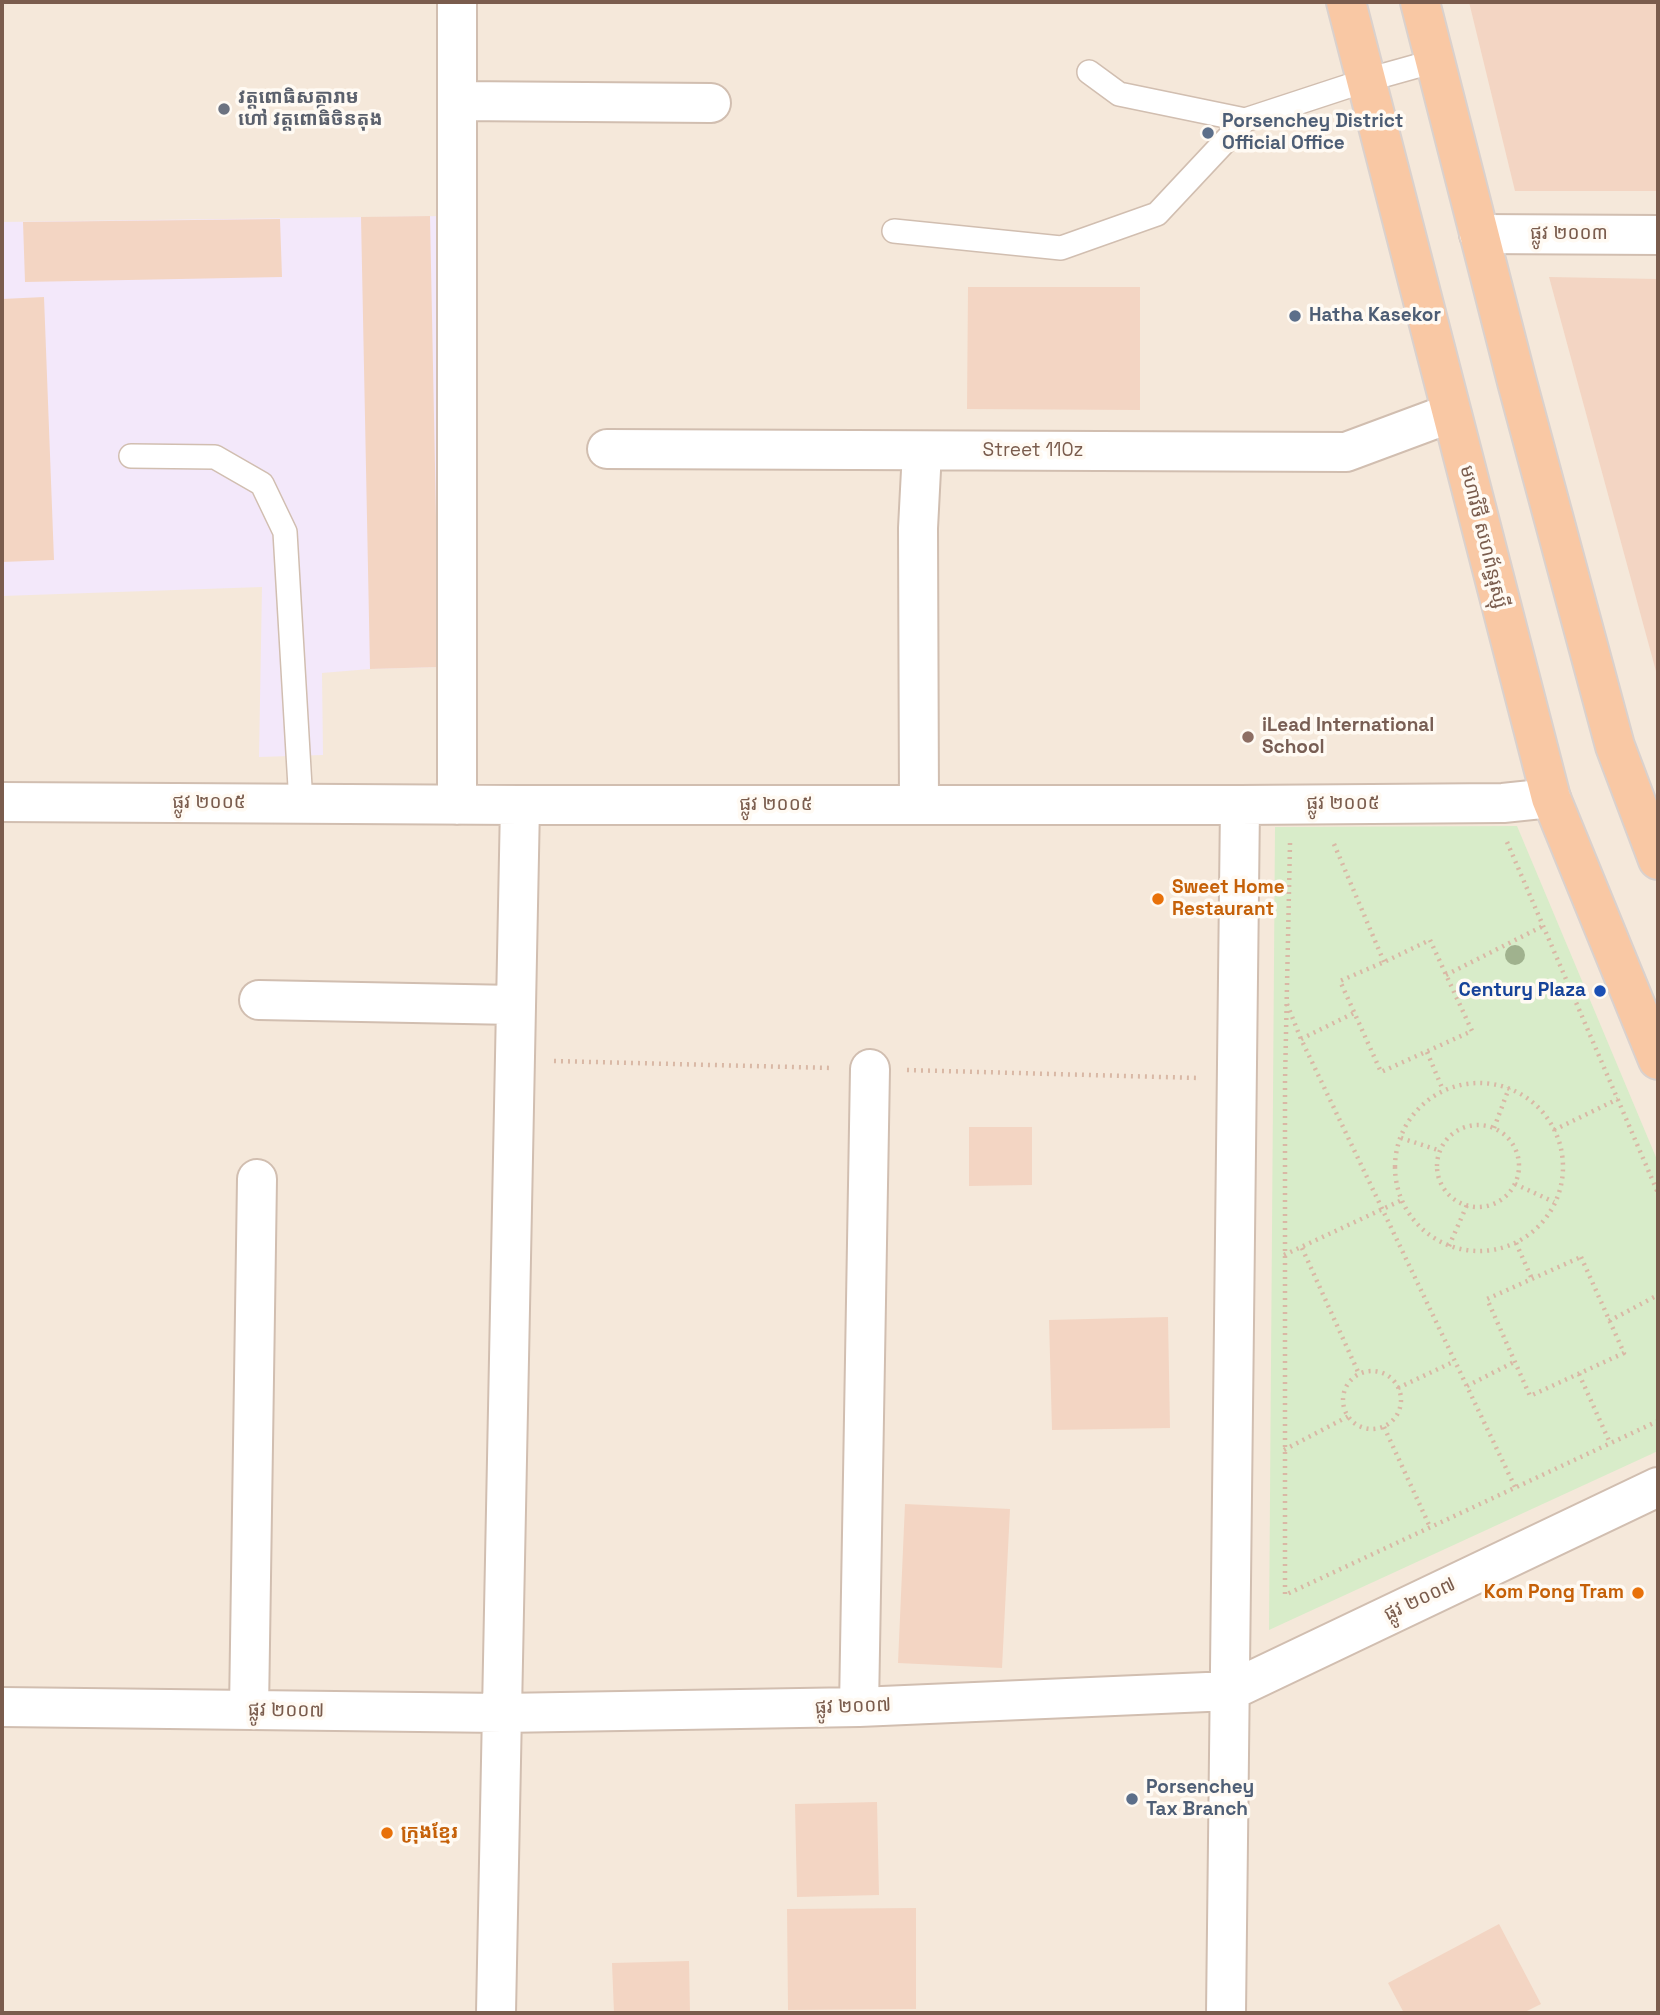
<!DOCTYPE html>
<html>
<head>
<meta charset="utf-8">
<style>
	body { margin:0 }
	#map { position:relative; width:1660px; height:2015px; overflow:hidden; background:#fdf6ec; font-family:"Space Grotesk",sans-serif }
	canvas { display:block }
	.frame { position:absolute; inset:0; border:4px solid #7a5c4d; pointer-events:none }
</style>
</head>
<body>
<div id="map">
<canvas width="1660" height="2015"></canvas>
<div class="frame"></div>
</div>
<script>
const ctx = document.querySelector('canvas').getContext('2d');
ctx.lineJoin = 'round';
function fill(path, color) { ctx.fillStyle = color; ctx.fill(path, 'evenodd'); }
const toPath = rows => new Path2D(rows.map(r => 'M' + r).join(''));
function stroke(path, color, width, dash) { ctx.strokeStyle = color; ctx.lineWidth = width; ctx.lineCap = dash ? 'butt' : 'round'; ctx.setLineDash(dash || []); ctx.stroke(path); }
function write(font, color, halo, rows, align = 'center') {
  ctx.font = font + ' "Space Grotesk","Noto Sans Khmer",sans-serif'; ctx.lineWidth = 7; ctx.setLineDash([]); ctx.textBaseline = 'middle'; ctx.strokeStyle = halo; ctx.fillStyle = color; for (const [text, x, y, turn = 0] of rows) {
    ctx.save(); ctx.translate(x, y); ctx.rotate((+turn || 0) * Math.PI / 180); ctx.textAlign = isNaN(turn) ? turn : align; if (halo) ctx.strokeText(text, 0, 0); ctx.fillText(text, 0, 0); ctx.restore();
  }
}
const residential = toPath([
	[2,2,1658,2,1658,2013,2,2013]
]);
const education = toPath([
	[448,216,439,667,370,669,322,673,323,755,259,757,262,587,2,596,2,222]
]);
const green = toPath([
	[1517,826,1658,1162,1658,1451,1269,1630,1275,827]
]);
const building = toPath([
	[1469,2,1658,2,1658,191,1515,191],
	[430,216,439,667,370,669,361,217],
	[280,219,282,277,25,282,23,222],
	[1549,277,1658,279,1658,675,1657,675],
	[968,287,1140,287,1140,410,967,409],
	[44,297,54,560,2,562,2,299],
	[969,1127,1032,1127,1032,1185,969,1186],
	[1168,1317,1170,1428,1052,1430,1049,1320],
	[905,1504,1010,1509,1002,1668,898,1663],
	[877,1802,879,1895,797,1897,795,1804],
	[916,1908,916,2009,788,2010,787,1909],
	[1499,1924,1541,2004,1523,2013,1404,2013,1388,1983],
	[689,1961,690,2013,614,2013,612,1963]
]);
const path = toPath([
	[1507,842,1658,1193],
	[1290,843,1285,1081,1285,1595,1658,1421],
	[1334,844,1384,962],
	[1430,940,1472,1031,1381,1072,1340,981,1384,962,1430,940],
	[1446,975,1543,926],
	[1287,1004,1301,1039,1515,1487],
	[1301,1039,1354,1013],
	[1427,1052,1443,1090],
	[554,1061,832,1068],
	[907,1070,1199,1078],
	'1395 1167a84 84 0 1 1 168 0a84 84 0 1 1-168 0Z',
	'1437 1166a41 41 0 1 1 82 0a41 41 0 1 1-82 0Z',
	[1494,1128,1509,1088],
	[1554,1130,1618,1099],
	[1401,1138,1441,1151],
	[1515,1184,1554,1202],
	[1516,1243,1532,1279],
	[1449,1246,1467,1205],
	[1302,1248,1359,1374],
	[1284,1255,1402,1200],
	[1581,1257,1624,1353,1530,1396,1487,1299,1581,1257],
	[1609,1321,1658,1295],
	'1343 1400a29 29 0 1 1 58 0a29 29 0 1 1-58 0Z',
	[1579,1374,1610,1443],
	[1467,1386,1514,1362],
	[1398,1388,1455,1361],
	[1384,1427,1430,1527],
	[1284,1450,1349,1416]
]);
const service = toPath([
	[1089,72,1119,94,1245,120],
	[894,231,1061,248,1157,214,1245,120,1367,80,1435,61],
	[131,456,215,457,262,484,285,532,301,804]
]);
const minor = toPath([
	[457,2,457,805],
	[458,101,711,103],
	[1479,234,1658,235],
	[607,449,1346,452,1451,413],
	[2,802,520,805,1240,805,1503,803,1551,798],
	[919,805,918,528,922,451],
	[259,1000,515,1005],
	[2,1707,502,1713,859,1707,1230,1691,1658,1487],
	[859,1707,870,1069],
	[249,1710,257,1179],
	[496,2013,520,805],
	[1226,2013,1240,805]
]);
const trunk = toPath([
	[1346,2,1551,798,1658,1060],
	[1420,2,1517,382,1615,746,1658,860]
]);
const trees = [
	[1515,955]
];
const markers = [
	[224,109,7,"#6b7280"],
	[1208,133,7,"#5c6f8a"],
	[1295,316,7,"#5c6f8a"],
	[1248,737,7,"#8d6e63"],
	[1158,899,7,"#e8710a"],
	[1600,991,7,"#1a4fb4"],
	[1638,1593,7,"#e8710a"],
	[1132,1799,7,"#5c6f8a"],
	[387,1833,7,"#e8710a"]
];
const worshipNames = [
	["វត្តពោធិសត្តារាម",238,98],
	["ហៅ វត្តពោធិចិនតុង",238,120]
];
const serviceNames = [
	["Porsenchey District",1222,122],
	["Official Office",1222,144],
	["Hatha Kasekor",1309,316],
	["Porsenchey",1146,1788],
	["Tax Branch",1146,1810]
];
const streetNames = [
	["ផ្លូវ ២០០៣",1569,234],
	["Street 110z",1033,451],
	["មហាវិថី សហព័ន្ធរុស្ស៊ី",1483,537,76],
	["ផ្លូវ ២០០៥",209,803],
	["ផ្លូវ ២០០៥",1343,804],
	["ផ្លូវ ២០០៥",776,805],
	["ផ្លូវ ២០០៧",1420,1600,-25],
	["ផ្លូវ ២០០៧",853,1707,-2],
	["ផ្លូវ ២០០៧",286,1711,1]
];
const educationNames = [
	["iLead International",1262,726],
	["School",1262,748]
];
const foodNames = [
	["Sweet Home",1172,888],
	["Restaurant",1172,910],
	["Kom Pong Tram",1624,1593,"right"],
	["ក្រុងខ្មែរ",401,1833]
];
const transitNames = [
	["Century Plaza",1586,991]
];
fill(residential, '#f5e8da');
fill(education, '#f3e8fa');
fill(green, '#d8ecc9');
fill(building, '#f3d5c3');
stroke(service, '#d1beb0', 26);
stroke(minor, '#d1beb0', 42);
stroke(trunk, '#dad1cd', 42);
stroke(path, '#d9b8a5', 4.5, [2, 5]);
stroke(service, '#fff', 23);
stroke(minor, '#fff', 38);
stroke(trunk, '#f9c8a4', 38);
ctx.fillStyle = '#a0b28e';
for (const [x, y] of trees) { ctx.beginPath(); ctx.arc(x, y, 10, 0, 2 * Math.PI); ctx.fill(); }
for (const [x, y, r, color] of markers) { const dot = new Path2D(); dot.arc(x, y, r, 0, 2 * Math.PI); ctx.fillStyle = color; ctx.fill(dot); stroke(dot, '#fffaf3', 2.5); }
write('bold 19px', '#5b616d', '#fffaf3', worshipNames, 'left');
write('bold 19px', '#4e5e75', '#fffaf3', serviceNames, 'left');
write('19px', '#7a5c4d', '#fffaf3', streetNames);
write('bold 19px', '#785e54', '#fffaf3', educationNames, 'left');
write('bold 19px', '#c56008', '#fffaf3', foodNames, 'left');
write('bold 19px', '#164399', '#fffaf3', transitNames, 'right');
</script>
</body>
</html>
